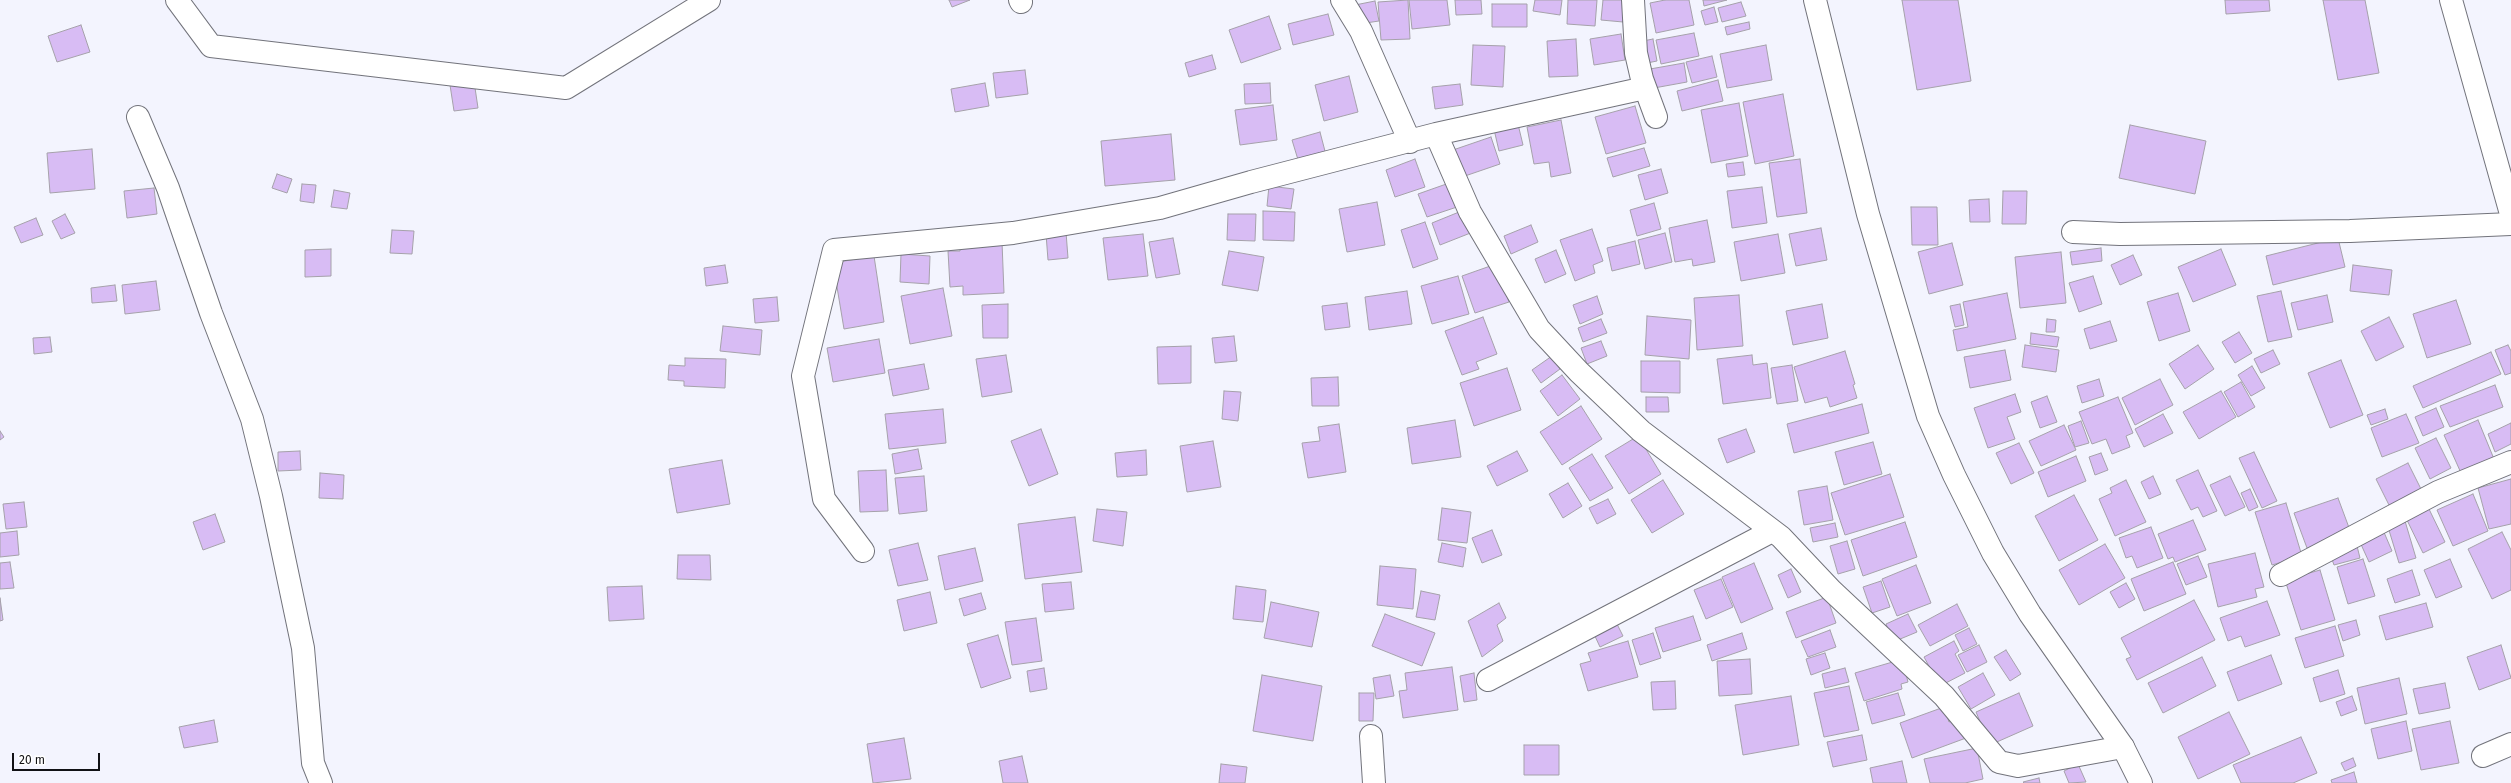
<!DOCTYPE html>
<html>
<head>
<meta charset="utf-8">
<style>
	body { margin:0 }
	#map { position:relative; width:2511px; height:783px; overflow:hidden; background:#f3f4fe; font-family:"Fira Sans",sans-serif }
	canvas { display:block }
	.scale { position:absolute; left:12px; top:753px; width:88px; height:18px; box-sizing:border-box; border:2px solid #111115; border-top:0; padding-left:5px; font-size:12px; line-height:14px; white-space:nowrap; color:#111115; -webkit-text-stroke:3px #fff; paint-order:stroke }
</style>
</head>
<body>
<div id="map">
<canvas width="2511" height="783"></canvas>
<div class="scale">20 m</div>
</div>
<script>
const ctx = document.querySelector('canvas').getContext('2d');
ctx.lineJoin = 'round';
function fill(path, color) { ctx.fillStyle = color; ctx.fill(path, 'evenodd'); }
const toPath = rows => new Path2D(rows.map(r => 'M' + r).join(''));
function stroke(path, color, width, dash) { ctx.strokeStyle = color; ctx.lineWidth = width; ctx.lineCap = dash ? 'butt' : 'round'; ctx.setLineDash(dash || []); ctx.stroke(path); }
const building = toPath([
	[949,0,970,0,952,7,949,0],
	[1408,0,1410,39,1381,40,1378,2,1408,0],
	[1409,0,1447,0,1450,25,1412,29,1409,0],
	[1455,0,1481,0,1482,14,1456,15,1455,0],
	[1535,0,1562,0,1560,15,1533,11,1535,0],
	[1568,0,1597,0,1595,26,1567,24,1568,0],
	[1603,0,1625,0,1623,22,1601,20,1603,0],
	[1665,0,1689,0,1694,25,1656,33,1650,3,1665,0],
	[1703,0,1727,0,1704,6,1703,0],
	[1902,0,1958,0,1971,81,1917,90,1902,0],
	[2225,0,2269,0,2270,11,2226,14,2225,0],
	[2323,0,2365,0,2379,73,2338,80,2323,0],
	[1375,1,1379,21,1359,24,1355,5,1375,1],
	[1741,2,1746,16,1722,22,1718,8,1741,2],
	[1492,4,1527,4,1527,27,1492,27,1492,4],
	[1714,7,1718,22,1705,25,1701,11,1714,7],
	[1328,14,1334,35,1293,45,1288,24,1328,14],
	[1269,16,1281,49,1241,63,1229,30,1269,16],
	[1749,22,1750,29,1727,35,1725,27,1749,22],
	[81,25,90,52,57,62,48,36,81,25],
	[1694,33,1699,56,1661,64,1656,40,1694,33],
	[1621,34,1625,60,1594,65,1590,39,1621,34],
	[1576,39,1578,76,1549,77,1547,41,1576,39],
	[1653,39,1657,61,1642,64,1638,42,1653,39],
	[1473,45,1505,46,1503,87,1471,85,1473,45],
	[1766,45,1772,80,1727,88,1720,54,1766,45],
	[1212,55,1216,69,1189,77,1185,63,1212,55],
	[1712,56,1717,77,1692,83,1686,62,1712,56],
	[1684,63,1687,82,1654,88,1650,69,1684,63],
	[1025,70,1028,94,996,98,993,73,1025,70],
	[1349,76,1358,112,1324,121,1315,85,1349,76],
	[1718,80,1723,101,1682,111,1677,91,1718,80],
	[474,81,478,108,454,111,450,85,474,81],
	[985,83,989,106,955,112,951,89,985,83],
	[1270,83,1271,103,1245,104,1244,84,1270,83],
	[1460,84,1463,105,1435,109,1432,87,1460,84],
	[1783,94,1794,156,1755,164,1743,102,1783,94],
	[1739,103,1748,156,1711,163,1701,110,1739,103],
	[1273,105,1277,140,1240,145,1235,110,1273,105],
	[1635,106,1646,143,1606,154,1595,117,1635,106],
	[1517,120,1523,145,1499,151,1493,125,1517,120],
	[1561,120,1571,173,1551,177,1549,162,1534,164,1527,127,1561,120],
	[2130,125,2206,141,2195,194,2119,178,2130,125],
	[1320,132,1326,155,1299,163,1292,140,1320,132],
	[1171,134,1175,180,1105,186,1101,141,1171,134],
	[1491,137,1500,164,1462,177,1453,150,1491,137],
	[1644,148,1650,166,1613,177,1607,158,1644,148],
	[92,149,95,189,50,193,47,153,92,149],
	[1415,159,1425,187,1395,197,1386,170,1415,159],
	[1800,159,1807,213,1777,217,1769,163,1800,159],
	[1743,162,1745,175,1728,177,1726,164,1743,162],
	[1661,169,1668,193,1645,200,1638,175,1661,169],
	[277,174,292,179,287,193,272,188,277,174],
	[1452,182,1460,206,1427,217,1418,194,1452,182],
	[302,184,316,185,314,203,300,201,302,184],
	[1269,186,1294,189,1291,209,1267,206,1269,186],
	[1762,187,1767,223,1732,228,1727,191,1762,187],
	[154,188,157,214,127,218,124,191,154,188],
	[334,190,350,193,347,209,331,207,334,190],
	[2003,191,2027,191,2026,224,2002,224,2003,191],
	[1989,199,1990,222,1970,222,1969,200,1989,199],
	[1377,202,1385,245,1347,252,1339,209,1377,202],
	[1654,203,1661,229,1637,236,1630,210,1654,203],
	[1911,207,1937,207,1938,245,1912,245,1911,207],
	[1464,210,1473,232,1440,245,1432,223,1464,210],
	[1263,211,1295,212,1294,241,1263,240,1263,211],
	[65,214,75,233,61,239,52,221,65,214],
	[1228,214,1256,214,1255,241,1227,240,1228,214],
	[36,218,43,235,21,243,14,227,36,218],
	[1707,220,1715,262,1693,266,1692,259,1675,262,1669,228,1707,220],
	[1425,222,1438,259,1413,268,1401,230,1425,222],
	[1531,225,1538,242,1511,254,1504,236,1531,225],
	[1821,228,1827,260,1796,266,1789,234,1821,228],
	[1592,229,1603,261,1593,265,1595,273,1575,281,1560,240,1592,229],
	[392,230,414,231,412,254,390,253,392,230],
	[1066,232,1068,258,1048,260,1046,234,1066,232],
	[1665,233,1672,262,1645,269,1638,240,1665,233],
	[1143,234,1148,276,1108,280,1103,238,1143,234],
	[1778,234,1785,273,1741,281,1734,242,1778,234],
	[1173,238,1180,274,1156,278,1149,242,1173,238],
	[2338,238,2345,267,2273,285,2266,256,2338,238],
	[1635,241,1640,264,1612,271,1607,248,1635,241],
	[1002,242,1004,293,963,295,963,286,950,287,948,251,960,251,960,243,1002,242],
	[1952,243,1963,285,1929,294,1918,252,1952,243],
	[2101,248,2102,261,2072,265,2070,252,2101,248],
	[331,249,331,276,305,277,305,250,331,249],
	[2221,249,2236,285,2193,302,2178,267,2221,249],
	[1556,250,1566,274,1545,283,1535,259,1556,250],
	[1229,251,1264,257,1258,291,1222,285,1229,251],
	[2061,252,2066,303,2020,308,2015,257,2061,252],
	[901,254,930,256,929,284,900,282,901,254],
	[2133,255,2142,275,2120,285,2111,265,2133,255],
	[874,256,884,322,844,329,833,263,874,256],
	[1496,264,1509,302,1475,313,1462,276,1496,264],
	[725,265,728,283,706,286,704,268,725,265],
	[2353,265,2392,270,2389,295,2350,291,2353,265],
	[1458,276,1469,314,1432,324,1421,286,1458,276],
	[2093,276,2102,304,2079,312,2069,283,2093,276],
	[156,281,160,310,125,314,122,285,156,281],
	[115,285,117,301,92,303,91,288,115,285],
	[943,288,952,336,910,344,901,296,943,288],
	[1407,291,1412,324,1369,330,1365,297,1407,291],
	[2281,291,2292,337,2268,342,2257,296,2281,291],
	[2007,293,2016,339,1957,351,1953,330,1968,327,1963,302,2007,293],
	[2178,293,2190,331,2159,341,2147,302,2178,293],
	[1739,295,1743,346,1697,350,1694,298,1739,295],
	[2327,295,2333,322,2298,330,2291,303,2327,295],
	[1597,296,1603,314,1580,324,1573,305,1597,296],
	[777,297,779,321,755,323,753,299,777,297],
	[2456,300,2471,344,2427,358,2413,314,2456,300],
	[1347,303,1350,327,1325,330,1322,306,1347,303],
	[1008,304,1008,338,983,338,982,305,1008,304],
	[1822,304,1828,338,1793,345,1786,311,1822,304],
	[1960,304,1964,325,1955,327,1950,306,1960,304],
	[1647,316,1691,320,1689,359,1645,355,1647,316],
	[1483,317,1497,354,1476,362,1479,369,1462,375,1445,331,1483,317],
	[2389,317,2404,347,2376,361,2361,331,2389,317],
	[1601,319,1607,333,1583,342,1578,328,1601,319],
	[2047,319,2056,320,2055,332,2046,332,2047,319],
	[2110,321,2117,341,2090,349,2084,329,2110,321],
	[723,326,762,330,760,355,720,351,723,326],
	[2239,332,2252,353,2235,363,2222,342,2239,332],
	[2031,333,2059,337,2057,347,2030,344,2031,333],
	[1234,336,1237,361,1215,363,1212,338,1234,336],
	[50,337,52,352,34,354,33,338,50,337],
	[879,339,885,373,833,382,827,348,879,339],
	[1601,341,1607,356,1587,364,1581,348,1601,341],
	[2025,345,2059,350,2056,372,2022,367,2025,345],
	[2198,345,2214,369,2185,389,2169,364,2198,345],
	[2508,345,2511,351,2511,373,2505,375,2495,350,2508,345],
	[1191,346,1191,383,1158,384,1157,347,1191,346],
	[2005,350,2011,380,1970,388,1964,357,2005,350],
	[2273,350,2280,364,2261,373,2254,359,2273,350],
	[1845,351,1855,384,1853,385,1857,398,1830,407,1827,397,1805,403,1794,367,1845,351],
	[2491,352,2501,374,2423,408,2413,386,2491,352],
	[1006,355,1012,392,982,397,976,359,1006,355],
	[1752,355,1753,365,1767,363,1771,398,1723,404,1717,359,1752,355],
	[1552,356,1560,369,1541,383,1532,370,1552,356],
	[685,358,726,359,725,388,684,386,684,381,668,380,669,365,685,366,685,358],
	[2341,360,2363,415,2330,428,2308,373,2341,360],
	[1641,361,1680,361,1680,393,1641,392,1641,361],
	[924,364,929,389,893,396,888,370,924,364],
	[1792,365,1798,401,1777,404,1771,368,1792,365],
	[2252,366,2265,388,2251,396,2238,375,2252,366],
	[1507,368,1521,410,1474,426,1460,383,1507,368],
	[1562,375,1580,399,1558,416,1540,391,1562,375],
	[1338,377,1339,406,1312,406,1311,378,1338,377],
	[2099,379,2104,396,2082,403,2077,386,2099,379],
	[2160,379,2173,405,2135,425,2122,398,2160,379],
	[2241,382,2255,407,2238,417,2224,392,2241,382],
	[2495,385,2503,407,2450,427,2440,406,2495,385],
	[1224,391,1241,392,1238,421,1222,419,1224,391],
	[2221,391,2236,417,2199,439,2183,412,2221,391],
	[2015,394,2021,412,2007,417,2015,439,1988,448,1974,408,2015,394],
	[2047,396,2057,422,2040,428,2031,402,2047,396],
	[1646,397,1668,397,1669,412,1646,412,1646,397],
	[2118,397,2133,433,2126,436,2130,447,2112,454,2106,439,2092,444,2079,412,2118,397],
	[1862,404,1869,433,1794,453,1787,424,1862,404],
	[1581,406,1602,439,1562,465,1540,432,1581,406],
	[2436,408,2444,427,2423,436,2415,417,2436,408],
	[943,409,946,443,889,449,885,414,943,409],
	[2385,409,2388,419,2371,425,2367,415,2385,409],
	[2163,414,2173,433,2144,447,2135,429,2163,414],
	[2406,414,2419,443,2382,457,2371,428,2406,414],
	[1455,420,1461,457,1412,464,1407,428,1455,420],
	[2478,420,2494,459,2461,473,2444,435,2478,420],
	[2081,421,2089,443,2075,447,2068,426,2081,421],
	[2511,423,2511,444,2495,452,2488,434,2511,423],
	[1339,424,1346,472,1308,478,1302,443,1320,441,1318,427,1339,424],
	[2064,425,2076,450,2041,466,2029,441,2064,425],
	[1041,429,1058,474,1029,486,1011,441,1041,429],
	[1746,429,1755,452,1727,463,1718,439,1746,429],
	[0,431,4,437,0,440,0,431],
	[1638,436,1661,474,1629,494,1605,456,1638,436],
	[2436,438,2451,468,2430,479,2415,448,2436,438],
	[1213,441,1221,487,1187,492,1180,446,1213,441],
	[1873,442,1882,474,1844,485,1835,452,1873,442],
	[2019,443,2034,473,2011,484,1996,453,2019,443],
	[918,449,922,469,895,474,892,454,918,449],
	[1146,450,1147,475,1117,477,1115,453,1146,450],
	[300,451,301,470,278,471,278,452,300,451],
	[1517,451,1528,471,1497,486,1487,466,1517,451],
	[2254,452,2277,501,2262,508,2239,458,2254,452],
	[2101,453,2108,470,2095,475,2089,457,2101,453],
	[1592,454,1613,488,1590,501,1569,468,1592,454],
	[2076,456,2086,481,2048,497,2038,472,2076,456],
	[722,460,730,504,677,513,669,469,722,460],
	[2408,463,2422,491,2390,507,2376,479,2408,463],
	[886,470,888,511,860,512,858,471,886,470],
	[2198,470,2217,511,2203,517,2198,507,2191,510,2176,480,2198,470],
	[320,473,344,475,343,499,319,498,320,473],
	[1890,474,1904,517,1845,535,1831,493,1890,474],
	[924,476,927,511,899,514,895,478,924,476],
	[2153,476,2161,494,2149,499,2141,482,2153,476],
	[2230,476,2245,507,2225,516,2210,485,2230,476],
	[2511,479,2511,524,2489,529,2478,488,2511,479],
	[1663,480,1684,514,1652,533,1631,500,1663,480],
	[2126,480,2146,522,2115,536,2099,499,2112,493,2110,488,2126,480],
	[1568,483,1582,506,1563,518,1549,494,1568,483],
	[1827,486,1833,520,1804,525,1798,491,1827,486],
	[2250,489,2258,507,2249,511,2241,493,2250,489],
	[2473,494,2488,531,2453,546,2437,510,2473,494],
	[2074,495,2098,540,2059,561,2035,516,2074,495],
	[2338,498,2351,533,2307,548,2294,513,2338,498],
	[1608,499,1616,514,1597,524,1589,508,1608,499],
	[24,502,27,527,6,529,3,504,24,502],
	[2286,503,2302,556,2272,565,2255,512,2286,503],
	[2428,507,2445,542,2423,553,2406,518,2428,507],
	[1442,508,1471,512,1467,543,1438,540,1442,508],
	[1097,509,1127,512,1123,546,1093,541,1097,509],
	[215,514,225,542,203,550,193,522,215,514],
	[1075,517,1082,572,1025,579,1018,524,1075,517],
	[2193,520,2206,550,2175,562,2173,557,2168,559,2158,534,2193,520],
	[2405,521,2416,558,2399,563,2388,527,2405,521],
	[1905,522,1917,557,1863,576,1851,540,1905,522],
	[1835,523,1838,537,1813,542,1810,528,1835,523],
	[2151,527,2163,558,2137,568,2132,556,2126,558,2119,538,2151,527],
	[1492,530,1502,555,1482,563,1472,538,1492,530],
	[2383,530,2392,551,2369,562,2359,540,2383,530],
	[17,531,19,555,0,557,0,533,17,531],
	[2502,532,2511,550,2511,590,2492,599,2468,549,2502,532],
	[1847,541,1855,569,1838,574,1830,546,1847,541],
	[918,543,928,580,898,586,889,550,918,543],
	[1442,543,1466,548,1463,567,1438,562,1442,543],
	[2105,544,2125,578,2079,605,2059,570,2105,544],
	[2357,546,2360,558,2334,565,2330,554,2357,546],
	[975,548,983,581,945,590,938,556,975,548],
	[2255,553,2264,587,2255,589,2257,597,2218,607,2208,564,2255,553],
	[678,555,710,555,711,580,677,579,678,555],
	[2198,556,2207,577,2186,585,2177,564,2198,556],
	[2363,559,2375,596,2348,604,2337,567,2363,559],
	[2450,559,2462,587,2436,598,2424,570,2450,559],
	[10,562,14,588,0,589,0,563,10,562],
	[2173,562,2186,594,2144,611,2131,579,2173,562],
	[1754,563,1773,609,1741,623,1722,577,1754,563],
	[1916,565,1931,603,1897,616,1882,579,1916,565],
	[1380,566,1416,569,1413,609,1377,605,1380,566],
	[1791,569,1801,592,1788,598,1778,575,1791,569],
	[2320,570,2335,620,2301,630,2285,580,2320,570],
	[2412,570,2420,595,2395,603,2387,579,2412,570],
	[1721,579,1733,607,1706,619,1694,590,1721,579],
	[1881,581,1890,607,1872,613,1863,587,1881,581],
	[1071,582,1074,609,1045,612,1042,584,1071,582],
	[2126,583,2135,599,2119,608,2110,592,2126,583],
	[642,586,644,619,609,621,607,587,642,586],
	[1236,586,1266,590,1263,622,1233,619,1236,586],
	[1421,591,1440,595,1435,620,1416,617,1421,591],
	[930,592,937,623,904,631,897,600,930,592],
	[981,593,986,609,964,616,959,599,981,593],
	[1827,597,1836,623,1796,638,1786,612,1827,597],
	[0,598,3,620,0,621,0,598],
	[2194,600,2215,640,2137,680,2126,659,2131,657,2121,638,2194,600],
	[2267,601,2280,635,2245,647,2241,636,2228,641,2220,618,2267,601],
	[1271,602,1319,612,1312,647,1264,638,1271,602],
	[1499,603,1506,618,1497,625,1503,641,1482,657,1468,621,1499,603],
	[2426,603,2433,627,2386,640,2379,616,2426,603],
	[1957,604,1968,626,1930,646,1918,625,1957,604],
	[1385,614,1435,633,1422,666,1372,646,1385,614],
	[1908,614,1917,632,1893,642,1886,624,1908,614],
	[1693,616,1701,640,1663,652,1655,628,1693,616],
	[1036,618,1042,661,1012,665,1005,622,1036,618],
	[2356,620,2360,635,2343,641,2338,625,2356,620],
	[1617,624,1623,636,1600,647,1594,634,1617,624],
	[2335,626,2344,656,2305,668,2295,638,2335,626],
	[1969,628,1977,644,1963,651,1955,635,1969,628],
	[1830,630,1836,647,1808,657,1801,641,1830,630],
	[1653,633,1661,658,1640,665,1632,640,1653,633],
	[1742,633,1747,649,1712,661,1707,645,1742,633],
	[998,635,1011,678,981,688,967,644,998,635],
	[1628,641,1638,677,1588,691,1580,664,1591,661,1588,653,1628,641],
	[1954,641,1959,651,1955,654,1965,673,1940,686,1924,657,1954,641],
	[1979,645,1987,662,1967,672,1958,655,1979,645],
	[2501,645,2511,678,2479,690,2467,657,2501,645],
	[2006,650,2021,674,2010,681,1994,657,2006,650],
	[1825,653,1830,668,1811,675,1806,659,1825,653],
	[2271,655,2282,684,2238,701,2227,672,2271,655],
	[2202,657,2216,686,2163,713,2148,683,2202,657],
	[1750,659,1752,694,1719,696,1717,661,1750,659],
	[1896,661,1899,669,1904,667,1908,682,1901,684,1902,689,1864,701,1855,673,1896,661],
	[1452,667,1458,710,1403,718,1399,691,1407,690,1405,673,1452,667],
	[1044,668,1047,689,1030,692,1027,671,1044,668],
	[1845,668,1849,682,1825,688,1822,674,1845,668],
	[2338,670,2345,694,2320,702,2313,678,2338,670],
	[1474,673,1477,700,1464,702,1460,676,1474,673],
	[1983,673,1995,695,1971,709,1958,687,1983,673],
	[1262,675,1322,686,1313,741,1253,731,1262,675],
	[1390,675,1394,696,1376,699,1373,678,1390,675],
	[2399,678,2407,714,2365,724,2357,688,2399,678],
	[1675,681,1676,709,1653,710,1651,682,1675,681],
	[2445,683,2450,708,2419,714,2413,689,2445,683],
	[1849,686,1859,730,1824,737,1814,693,1849,686],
	[1359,693,1374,693,1373,721,1359,721,1359,693],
	[1898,693,1905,715,1872,724,1866,702,1898,693],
	[2019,693,2033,726,1990,745,1976,712,2019,693],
	[1791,696,1799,745,1743,755,1735,705,1791,696],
	[2352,696,2357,710,2341,716,2336,702,2352,696],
	[1944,707,1949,722,1959,718,1966,738,1912,758,1900,723,1944,707],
	[2229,712,2250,754,2198,779,2178,737,2229,712],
	[214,720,218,742,184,748,179,727,214,720],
	[2406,721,2412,751,2378,759,2371,729,2406,721],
	[2450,721,2459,763,2421,770,2412,729,2450,721],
	[1862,735,1867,760,1833,767,1827,742,1862,735],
	[2301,737,2317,773,2293,783,2241,783,2233,765,2301,737],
	[904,738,911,779,873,783,867,744,904,738],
	[1524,745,1559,745,1559,775,1524,775,1524,745],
	[1977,748,1983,779,1965,783,1930,783,1924,759,1977,748],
	[1022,756,1028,783,1003,783,999,761,1022,756],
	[2353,758,2356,766,2345,771,2341,763,2353,758],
	[1902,761,1907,783,1873,783,1870,768,1902,761],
	[1221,764,1247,767,1245,783,1219,783,1221,764],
	[2078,764,2086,782,2069,783,2064,771,2078,764],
	[2354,772,2357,783,2332,783,2331,780,2354,772],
	[2039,778,2040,783,2024,783,2023,782,2039,778]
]);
const minor = toPath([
	[177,0,211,46,566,88,709,0],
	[1020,0,1021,2],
	[1342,0,1361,31,1410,142],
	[1633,0,1636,53,1642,79,1656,117],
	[138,117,168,188,211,313,252,419,271,496,303,648,313,763,321,783],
	[1436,134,1470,212,1539,329,1579,372,1641,431,1781,537,1831,590,1944,696,1999,762,2018,766,2123,747],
	[2073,232,2120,234,2350,231,2511,224],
	[863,551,824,499,803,376,834,250,1013,233,1160,208,1251,182,1436,134,1645,88],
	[2281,575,2438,492,2511,462],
	[1488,680,1772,531],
	[1371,736,1374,783],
	[2483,756,2511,744]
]);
const tertiary = toPath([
	[2451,0,2511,214]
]);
const trunk = toPath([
	[1815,0,1868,214,1928,416,1954,475,1993,553,2030,614,2123,747,2141,783]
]);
fill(building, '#d8bcf4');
stroke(building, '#a5a1aa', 1);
stroke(minor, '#72737b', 24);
stroke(tertiary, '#72737b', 24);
stroke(trunk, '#72737b', 24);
stroke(minor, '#fff', 22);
stroke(tertiary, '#fff', 22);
stroke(trunk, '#fff', 22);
</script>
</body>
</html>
